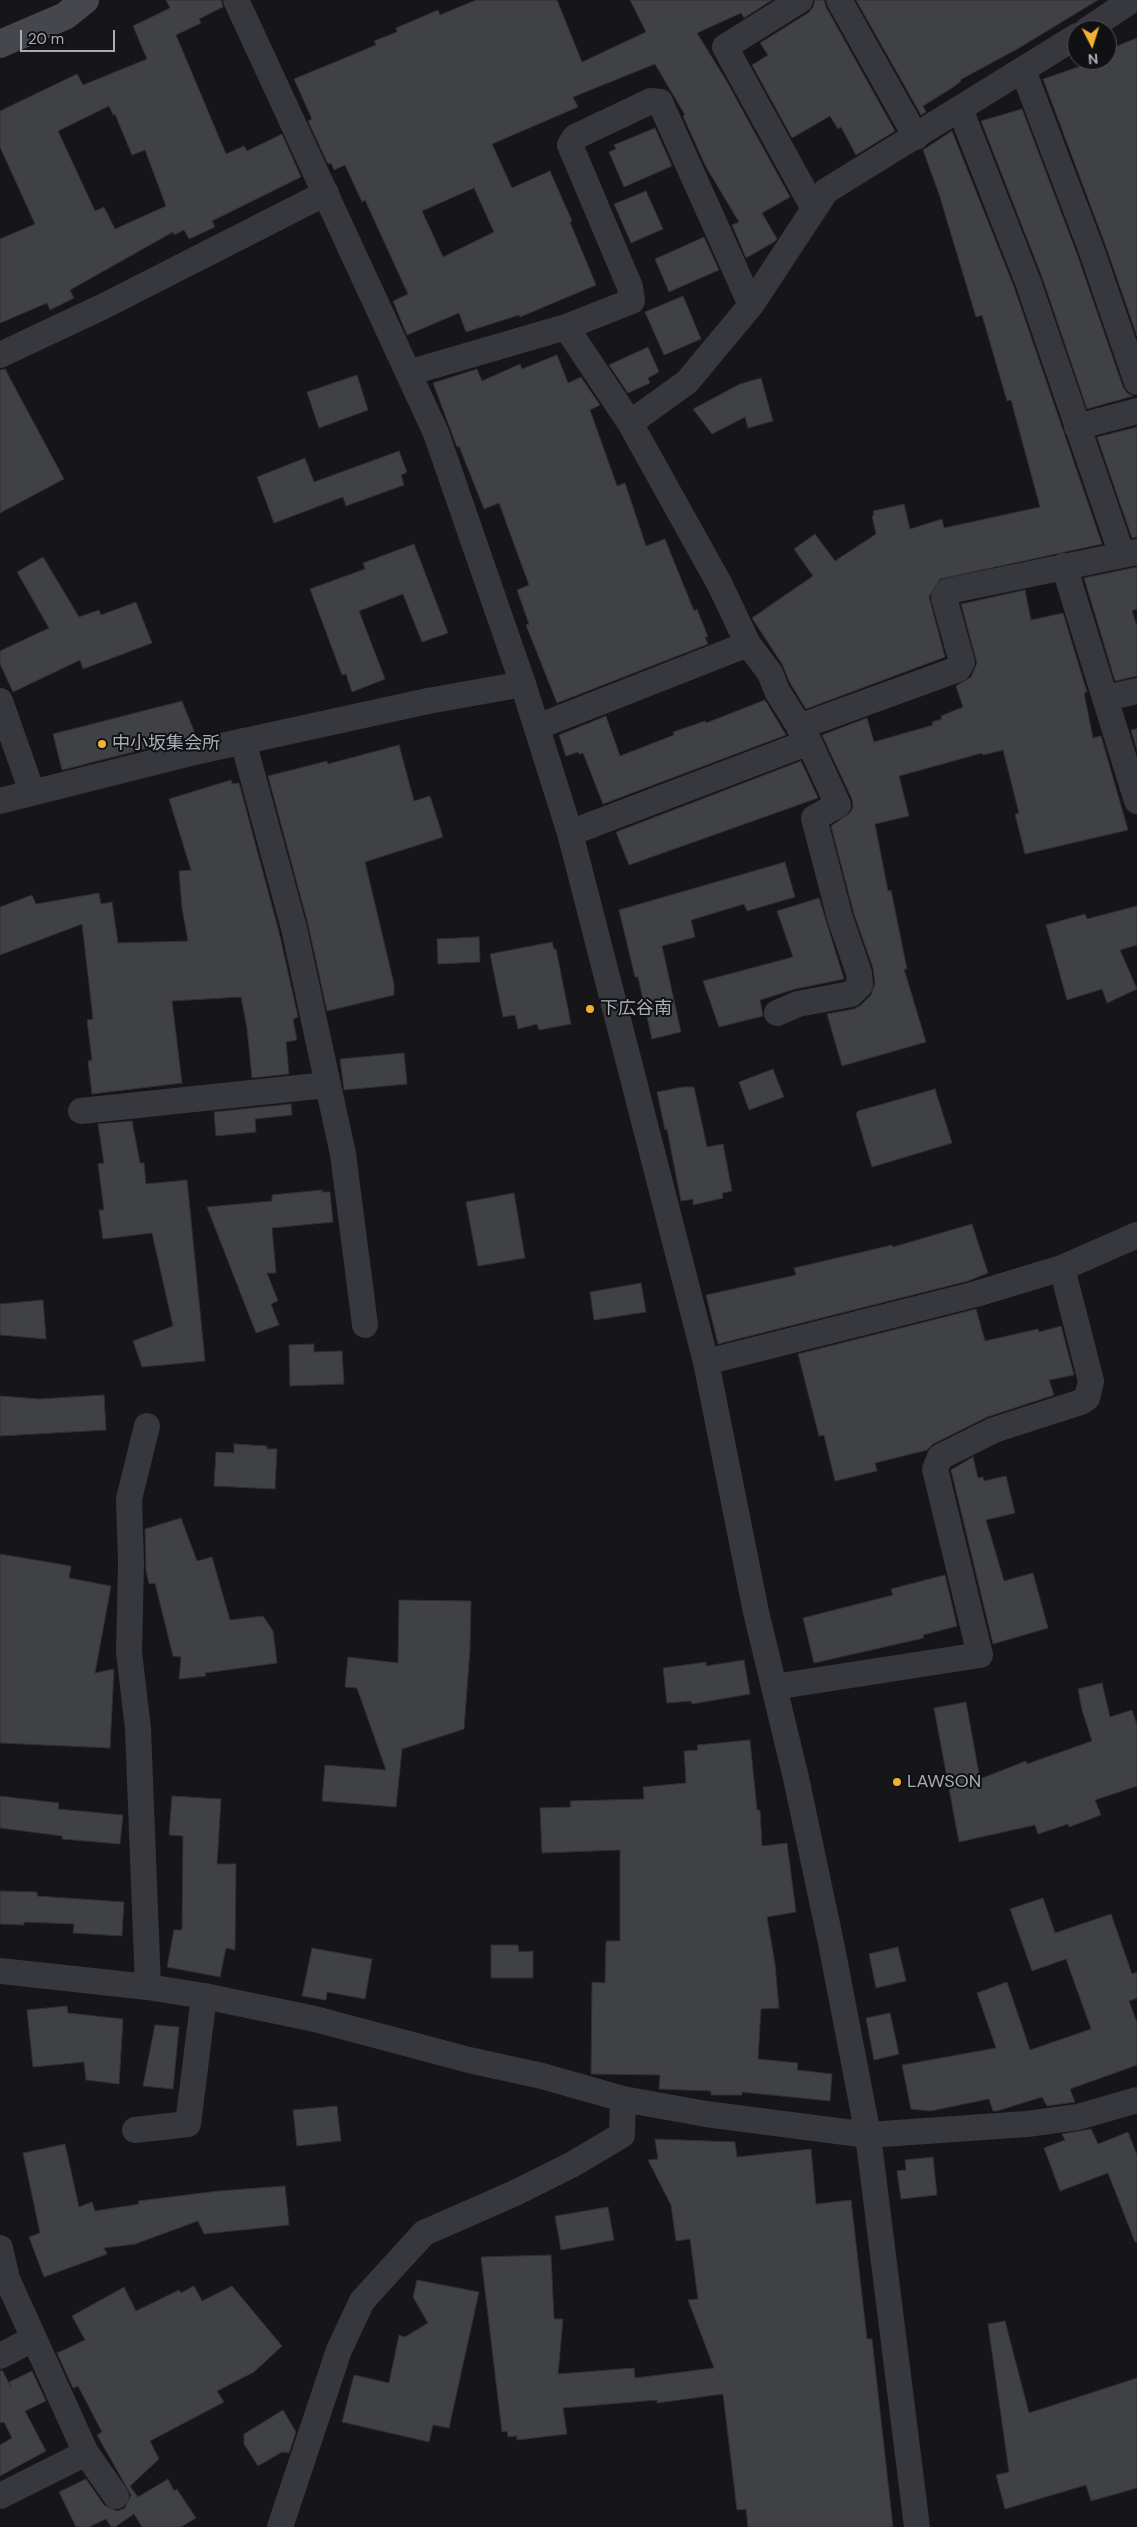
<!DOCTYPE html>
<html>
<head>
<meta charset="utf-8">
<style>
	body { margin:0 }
	#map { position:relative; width:1137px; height:2527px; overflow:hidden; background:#161618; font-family:"DM Sans",sans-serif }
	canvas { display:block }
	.north { position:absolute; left:1067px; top:20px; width:50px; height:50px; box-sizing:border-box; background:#111113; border:1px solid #4d4f55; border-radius:50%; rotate:175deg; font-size:14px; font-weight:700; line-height:20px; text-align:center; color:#a8adb8 }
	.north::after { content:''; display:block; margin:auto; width:18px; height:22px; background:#f2b134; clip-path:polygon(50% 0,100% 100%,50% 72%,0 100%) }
	.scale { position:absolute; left:20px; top:30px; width:95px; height:22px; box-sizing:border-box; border:2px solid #a8adb8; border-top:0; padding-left:6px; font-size:15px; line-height:18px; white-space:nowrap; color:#a8adb8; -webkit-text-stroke:4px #111113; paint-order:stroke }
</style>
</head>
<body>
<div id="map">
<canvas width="1137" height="2527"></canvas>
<div class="north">N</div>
<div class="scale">20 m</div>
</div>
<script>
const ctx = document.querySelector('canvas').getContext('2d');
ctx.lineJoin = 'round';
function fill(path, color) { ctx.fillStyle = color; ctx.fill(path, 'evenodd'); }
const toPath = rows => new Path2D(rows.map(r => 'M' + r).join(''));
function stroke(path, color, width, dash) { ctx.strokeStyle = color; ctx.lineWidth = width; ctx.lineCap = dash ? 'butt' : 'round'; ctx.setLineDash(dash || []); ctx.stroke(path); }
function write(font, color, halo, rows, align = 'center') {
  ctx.font = font + ' "DM Sans","Noto Sans JP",sans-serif'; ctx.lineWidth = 4; ctx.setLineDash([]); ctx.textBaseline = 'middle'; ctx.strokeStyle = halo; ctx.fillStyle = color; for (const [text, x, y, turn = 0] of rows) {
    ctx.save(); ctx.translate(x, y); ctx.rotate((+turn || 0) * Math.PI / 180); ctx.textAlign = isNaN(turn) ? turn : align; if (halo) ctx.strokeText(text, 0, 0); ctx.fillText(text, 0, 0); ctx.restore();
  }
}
const building = toPath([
	[166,0,221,0,223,7,199,19,201,23,176,35,226,154,244,146,247,151,282,134,301,177,212,221,215,227,189,239,184,230,174,235,173,232,70,290,74,298,50,310,47,303,0,323,0,239,35,224,0,147,0,111,77,74,83,85,147,59,133,26,170,8,166,0],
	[109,106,113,115,115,114,132,155,145,150,166,206,115,229,104,207,95,211,58,131,109,106],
	[476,0,557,0,582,62,646,32,630,0,772,0,744,18,741,13,697,33,726,80,790,197,762,213,777,239,774,242,746,258,732,225,739,222,706,167,683,116,685,115,655,64,573,97,578,107,492,144,512,188,550,171,572,221,570,222,596,285,520,317,519,315,466,332,459,313,407,335,393,301,408,294,365,200,362,202,345,165,334,170,331,163,328,164,308,121,312,119,294,79,376,45,374,41,397,32,396,28,438,10,440,15,476,0],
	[474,188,494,232,443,257,422,211,474,188],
	[815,0,824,0,826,7,895,131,856,155,841,127,838,129,830,116,792,138,752,65,768,55,760,43,808,13,813,7,815,0],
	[856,0,1098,0,1019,48,960,80,961,81,955,86,923,106,926,112,921,115,856,0],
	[1137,38,1137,336,1105,244,1043,79,1099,60,1107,60,1107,50,1137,38],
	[1022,109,1077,254,1123,387,1127,393,1133,396,1087,409,1042,277,981,121,1022,109],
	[655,128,672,166,624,187,609,152,616,149,614,145,655,128],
	[952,131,1014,287,1102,544,940,579,929,597,945,657,806,709,790,683,782,664,752,618,813,576,794,549,815,534,835,561,876,534,872,516,874,515,873,511,904,504,910,529,942,519,944,528,1040,507,1011,400,1007,401,982,315,976,317,939,194,923,150,952,131],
	[646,191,663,229,631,243,614,204,646,191],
	[704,237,719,270,669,292,655,259,704,237],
	[683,296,701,339,664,355,645,312,683,296],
	[648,347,659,372,648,378,650,383,628,393,609,365,648,347],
	[557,355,568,383,581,377,600,405,590,410,617,486,625,483,646,546,665,539,694,611,697,609,708,637,705,637,708,644,557,703,526,625,529,624,517,590,529,585,499,503,484,509,459,446,457,447,433,383,477,369,482,381,520,364,522,369,557,355],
	[5,369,64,479,0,513,0,370,5,369],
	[357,375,368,410,319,428,307,392,357,375],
	[761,378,773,421,748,428,745,417,712,434,693,409,740,384,761,378],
	[1137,427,1137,537,1132,538,1097,437,1137,427],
	[399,451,407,472,401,475,404,485,346,506,343,497,274,523,257,477,305,458,314,482,399,451],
	[414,544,448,633,422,642,403,594,359,611,385,679,352,692,346,674,342,675,310,589,365,569,363,563,414,544],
	[43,557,79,617,99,610,101,615,136,602,152,643,83,669,80,660,13,692,0,664,0,651,49,628,17,572,43,557],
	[1137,567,1137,609,1132,611,1137,626,1137,676,1115,681,1084,578,1137,567],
	[1025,590,1031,620,1063,613,1087,692,1084,693,1093,738,1101,736,1128,830,1025,854,1015,814,1019,813,1003,750,983,755,982,753,899,776,909,816,875,824,888,891,891,890,907,969,904,969,926,1042,842,1066,827,1014,854,1009,861,1005,871,995,875,984,873,968,854,914,831,826,850,813,853,807,852,799,822,735,867,718,874,742,933,725,932,722,942,719,941,716,963,707,956,686,971,677,977,663,961,604,1025,590],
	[765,700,786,735,603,804,583,753,579,754,578,752,566,756,559,735,606,716,620,756,674,735,673,732,705,721,706,723,765,700],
	[182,701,196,736,62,770,53,734,182,701],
	[1137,729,1137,750,1131,730,1137,729],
	[399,745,414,801,430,796,443,837,365,862,394,984,394,995,327,1011,308,924,268,776,327,761,328,764,399,745],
	[801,761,818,798,629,865,616,832,801,761],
	[231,780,232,784,239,783,279,932,298,1017,293,1019,297,1040,286,1042,289,1074,252,1078,247,1028,241,997,172,1001,182,1083,92,1094,88,1061,92,1060,87,1020,93,1019,82,924,0,955,0,907,32,895,36,904,99,893,101,904,112,902,118,943,188,941,182,908,179,871,191,870,169,799,231,780],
	[785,862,795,897,747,911,744,904,691,920,695,937,662,946,681,1032,652,1039,638,977,635,977,619,910,785,862],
	[819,898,844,979,795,989,760,1000,763,1016,719,1027,703,981,793,957,777,911,819,898],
	[1137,906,1137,945,1120,950,1137,989,1107,1003,1102,989,1067,1000,1046,925,1085,914,1087,919,1137,906],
	[479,937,480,962,438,964,437,939,479,937],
	[552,942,554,949,556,949,571,1024,539,1030,537,1024,518,1029,515,1015,503,1017,490,954,552,942],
	[404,1053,407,1084,344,1090,340,1059,404,1053],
	[773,1069,784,1097,749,1110,739,1082,773,1069],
	[683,1087,694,1087,707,1147,723,1144,732,1191,722,1193,723,1198,693,1205,693,1199,681,1201,667,1129,665,1130,657,1092,683,1087],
	[935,1089,952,1143,872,1167,856,1114,858,1111,935,1089],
	[291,1104,292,1115,255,1119,256,1132,216,1136,214,1112,291,1104],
	[132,1121,140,1163,144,1163,146,1184,187,1180,205,1361,142,1367,133,1341,173,1326,152,1233,103,1239,99,1210,104,1210,98,1164,104,1163,98,1124,132,1121],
	[322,1190,322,1192,330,1192,333,1222,272,1228,276,1273,267,1273,278,1301,271,1304,279,1325,256,1333,207,1207,272,1201,272,1195,322,1190],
	[514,1193,525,1258,478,1266,466,1202,514,1193],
	[972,1224,988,1273,968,1281,718,1344,706,1295,796,1275,794,1268,892,1245,893,1247,972,1224],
	[641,1283,646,1312,594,1320,590,1292,641,1283],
	[43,1300,46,1339,0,1335,0,1304,43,1300],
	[976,1309,985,1341,1038,1329,1039,1332,1061,1326,1074,1375,1049,1380,1054,1395,987,1417,933,1444,927,1450,875,1463,877,1471,835,1481,824,1435,819,1436,798,1354,976,1309],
	[314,1344,314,1352,342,1351,344,1384,290,1386,289,1345,314,1344],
	[104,1395,106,1430,0,1436,0,1396,39,1399,104,1395],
	[234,1444,267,1446,267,1449,277,1449,275,1489,214,1486,216,1452,234,1453,234,1444],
	[973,1457,978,1478,983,1477,984,1481,1006,1476,1015,1513,986,1520,1004,1581,1033,1573,1048,1628,993,1644,951,1470,973,1457],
	[181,1518,197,1561,212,1557,230,1620,263,1616,273,1631,277,1663,205,1673,206,1676,179,1679,181,1657,173,1656,155,1583,149,1584,146,1570,145,1529,181,1518],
	[0,1554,71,1566,69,1578,111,1586,95,1673,114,1669,110,1748,0,1743,0,1554],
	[945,1575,957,1626,923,1635,924,1638,814,1663,803,1618,893,1595,891,1589,945,1575],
	[399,1600,471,1601,470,1649,464,1729,402,1749,396,1807,322,1801,325,1765,386,1770,357,1688,345,1687,348,1657,398,1663,399,1600],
	[744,1660,750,1694,692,1704,691,1701,667,1703,663,1668,706,1662,706,1666,744,1660],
	[1102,1683,1110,1717,1132,1710,1137,1725,1137,1786,1095,1800,1101,1815,1069,1827,1068,1824,1038,1834,1035,1825,959,1842,934,1708,966,1702,980,1779,1026,1761,1027,1764,1092,1741,1082,1710,1078,1689,1102,1683],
	[750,1740,757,1810,760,1810,762,1846,787,1843,796,1912,767,1917,775,1964,779,2008,761,2009,758,2059,798,2063,797,2070,832,2074,830,2101,742,2092,742,2095,711,2095,711,2091,659,2089,660,2075,591,2074,592,1982,605,1983,606,1941,620,1941,620,1850,542,1853,540,1808,571,1807,570,1801,644,1799,643,1787,686,1783,684,1751,698,1750,697,1745,750,1740],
	[0,1796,59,1803,58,1809,123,1815,120,1844,62,1839,62,1836,0,1828,0,1796],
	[172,1796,221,1799,217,1864,236,1864,235,1950,226,1948,220,1977,167,1967,174,1930,182,1930,183,1836,169,1835,172,1796],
	[0,1891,37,1892,37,1896,124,1902,122,1936,73,1933,74,1924,24,1922,24,1925,0,1924,0,1891],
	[1043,1898,1055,1933,1111,1914,1132,1974,1137,1972,1137,1998,1129,2001,1137,2023,1137,2065,1070,2089,1075,2102,1047,2106,1042,2097,997,2111,993,2111,989,2099,930,2111,911,2109,902,2065,996,2048,977,1993,1007,1982,1030,2050,1091,2029,1066,1959,1032,1971,1010,1909,1043,1898],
	[491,1945,518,1945,519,1952,533,1951,533,1978,491,1978,491,1945],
	[898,1947,906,1981,876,1988,869,1954,898,1947],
	[312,1948,372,1959,365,1999,327,1992,326,2000,302,1996,312,1948],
	[67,2006,68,2013,123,2019,119,2084,86,2080,84,2062,33,2067,27,2010,67,2006],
	[890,2013,899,2054,874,2060,866,2018,890,2013],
	[155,2025,179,2027,173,2089,143,2086,155,2025],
	[337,2106,341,2141,297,2146,293,2110,337,2106],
	[1091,2129,1098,2144,1128,2132,1137,2155,1137,2242,1135,2242,1108,2173,1060,2191,1044,2148,1065,2140,1062,2134,1091,2129],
	[655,2139,735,2142,737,2157,811,2149,816,2204,851,2200,867,2339,872,2339,893,2527,748,2527,746,2509,737,2510,723,2394,657,2403,657,2400,563,2408,567,2434,517,2440,517,2436,508,2437,507,2431,502,2432,481,2257,551,2255,554,2319,563,2319,558,2374,634,2368,635,2378,714,2368,688,2300,698,2299,690,2239,676,2241,671,2205,648,2160,658,2159,655,2139],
	[65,2144,79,2207,92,2202,95,2211,139,2204,138,2201,218,2191,285,2186,289,2225,204,2234,198,2221,135,2244,104,2248,107,2254,44,2277,29,2237,40,2233,23,2153,65,2144],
	[933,2157,937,2195,901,2199,897,2171,906,2170,905,2160,933,2157],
	[608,2207,614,2240,561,2250,555,2216,608,2207],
	[417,2280,479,2292,449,2428,433,2425,429,2442,342,2422,354,2375,389,2383,399,2335,405,2337,428,2323,413,2297,417,2280],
	[194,2286,202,2301,232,2286,282,2346,254,2372,217,2391,224,2402,150,2441,159,2459,130,2486,138,2497,168,2479,174,2491,177,2489,196,2518,181,2527,142,2527,134,2514,115,2527,111,2527,106,2519,89,2527,76,2527,59,2492,86,2479,104,2505,117,2511,125,2508,131,2495,97,2435,102,2432,78,2386,73,2388,57,2353,85,2340,72,2316,124,2287,136,2311,179,2290,181,2293,194,2286],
	[1005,2321,1029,2413,1137,2378,1137,2488,1091,2501,1086,2485,1005,2509,996,2475,1009,2472,988,2324,1005,2321],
	[2,2370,11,2387,9,2382,32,2371,46,2401,25,2411,46,2451,0,2476,0,2445,12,2438,4,2422,0,2423,0,2371,2,2370],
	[283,2410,296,2432,289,2453,282,2452,258,2466,244,2444,244,2434,283,2410]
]);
const street = toPath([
	[236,0,436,433,523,684,570,833,706,1362,756,1612,796,1778,831,1943,868,2135,917,2527],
	[800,0,725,47,813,207],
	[839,0,916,137],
	[1087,30,1132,0],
	[1023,70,1091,249,1137,382],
	[960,109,1028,282,1122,555],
	[566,327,632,301,630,287,570,145,575,137,651,101,660,102,751,305],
	[0,355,104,306,326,193],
	[408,373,566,327,630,423,719,583,748,644,770,673,777,691,809,742,838,805,814,818,840,918,859,973,860,985,851,994,798,1004,777,1013],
	[630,423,687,382,751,305,826,191,1077,36],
	[1077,427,1137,411],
	[1064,566,1137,801],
	[1106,698,1137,691],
	[0,701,32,792],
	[537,727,748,644],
	[799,727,958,669,962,662,944,598,948,591,1137,552],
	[243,741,294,928,343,1154,365,1325],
	[0,801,199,751,428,701,523,684],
	[570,833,809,742],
	[81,1111,327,1085],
	[706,1362,976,1294,1062,1268,1137,1235],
	[147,1426,129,1499,131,1562,129,1652,138,1729,148,1987],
	[774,1687,980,1655,935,1469,940,1457,994,1430,1081,1402,1087,1398,1091,1381,1062,1268],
	[0,1971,148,1987,204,1996,315,2019,469,2060,542,2076,623,2099,706,2114,868,2135,1027,2124,1078,2117,1137,2100],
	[135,2130,188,2124,204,1996],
	[0,2248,7,2279,86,2453,116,2496],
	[0,2356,33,2339],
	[0,2496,86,2453],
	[280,2527,339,2350,362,2301,424,2233,515,2193,573,2164,622,2135,623,2099]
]);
const secondary = toPath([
	[0,44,65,16,85,0]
]);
const markers = [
	[102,744,5,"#f2b134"],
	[590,1009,5,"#f2b134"],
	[897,1782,5,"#f2b134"]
];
const poiNames = [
	["中小坂集会所",112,744],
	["下広谷南",600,1009],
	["LAWSON",907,1782]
];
fill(building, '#404145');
stroke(building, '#303034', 1);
stroke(street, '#37383d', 26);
stroke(secondary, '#45474d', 28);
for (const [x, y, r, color] of markers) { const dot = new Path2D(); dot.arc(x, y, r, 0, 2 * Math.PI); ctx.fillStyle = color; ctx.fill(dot); stroke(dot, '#111113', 2); }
write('18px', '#a8adb8', '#111113', poiNames, 'left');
</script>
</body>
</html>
